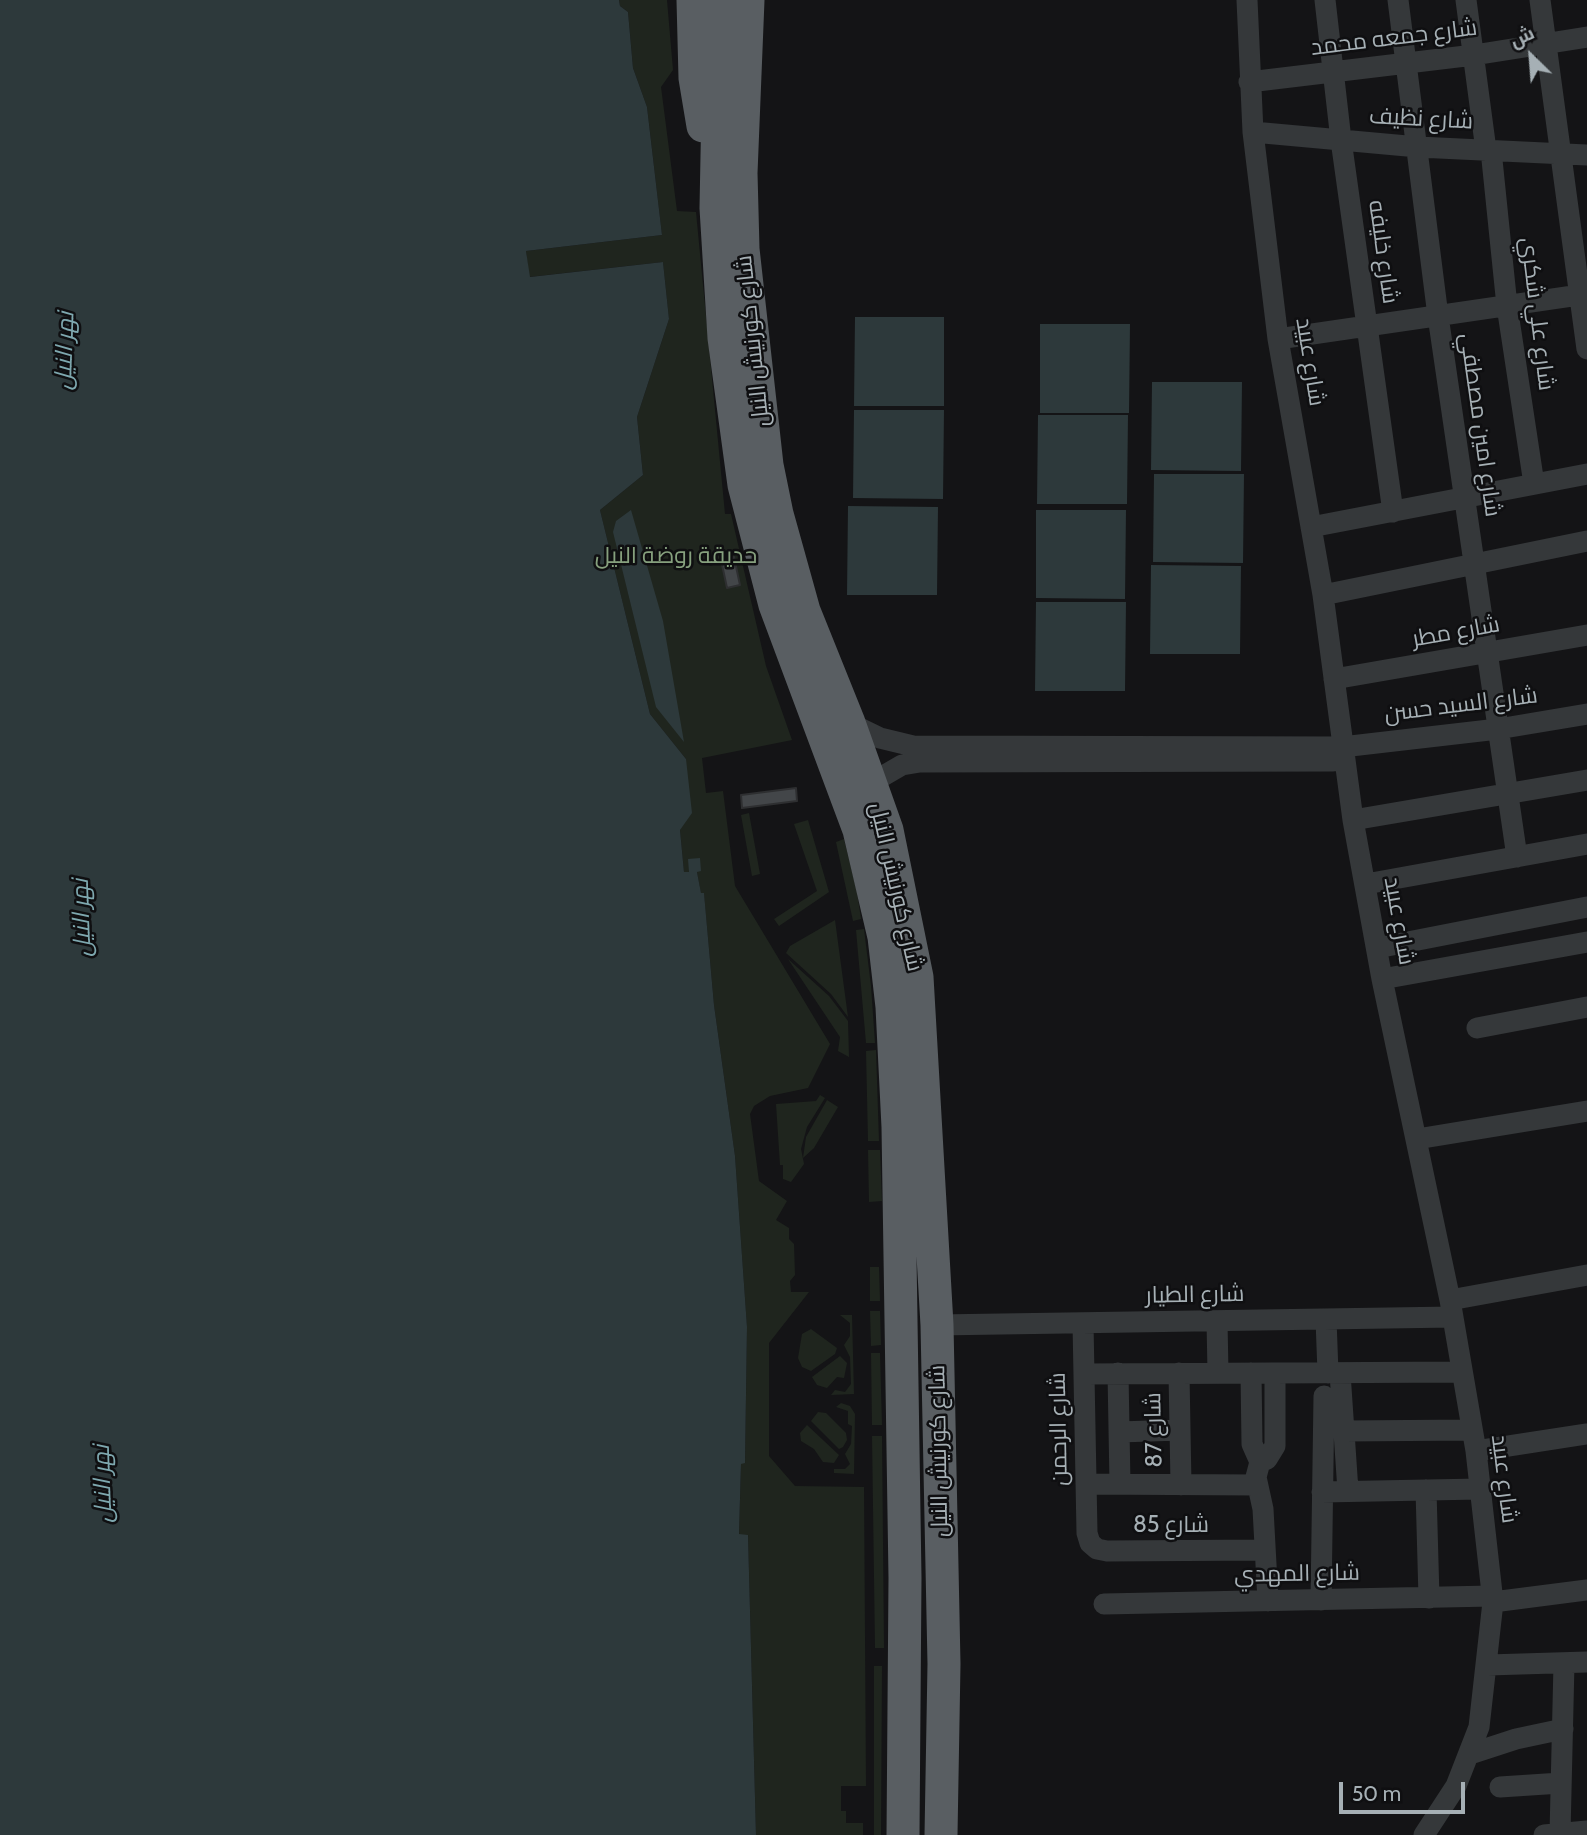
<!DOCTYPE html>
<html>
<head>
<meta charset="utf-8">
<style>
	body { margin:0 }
	#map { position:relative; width:1587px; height:1835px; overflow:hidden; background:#141416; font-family:Cabin,Cairo,sans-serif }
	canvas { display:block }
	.north { position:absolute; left:1496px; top:21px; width:70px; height:70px; -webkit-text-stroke:5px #0f0f11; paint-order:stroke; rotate:335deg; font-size:19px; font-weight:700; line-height:28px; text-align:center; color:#a6b0b5 }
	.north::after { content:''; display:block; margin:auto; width:24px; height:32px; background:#a6b0b5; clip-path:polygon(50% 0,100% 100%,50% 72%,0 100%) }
	.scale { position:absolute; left:1339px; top:1782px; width:126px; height:32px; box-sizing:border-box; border:4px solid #a6b0b5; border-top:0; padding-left:9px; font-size:21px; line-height:24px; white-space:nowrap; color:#a6b0b5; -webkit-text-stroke:5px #0f0f11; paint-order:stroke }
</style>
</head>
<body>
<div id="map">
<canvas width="1587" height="1835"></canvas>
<div class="north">ش</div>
<div class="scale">50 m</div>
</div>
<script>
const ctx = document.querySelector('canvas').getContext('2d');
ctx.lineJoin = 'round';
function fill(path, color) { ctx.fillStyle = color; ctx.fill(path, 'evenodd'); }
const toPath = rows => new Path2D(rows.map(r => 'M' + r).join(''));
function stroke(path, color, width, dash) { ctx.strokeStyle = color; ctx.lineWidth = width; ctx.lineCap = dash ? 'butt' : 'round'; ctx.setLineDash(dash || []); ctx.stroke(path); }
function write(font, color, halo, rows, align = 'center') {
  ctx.font = font + ' Cabin,Cairo,sans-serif'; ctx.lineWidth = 5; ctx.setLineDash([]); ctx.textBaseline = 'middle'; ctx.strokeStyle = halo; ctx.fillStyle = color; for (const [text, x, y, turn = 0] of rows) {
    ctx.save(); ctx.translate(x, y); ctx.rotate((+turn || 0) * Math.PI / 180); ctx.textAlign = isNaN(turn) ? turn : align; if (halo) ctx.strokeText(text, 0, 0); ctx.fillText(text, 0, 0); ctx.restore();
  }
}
const green = toPath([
	[619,0,667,0,673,70,661,87,677,211,696,212,725,514,731,514,766,666,792,740,702,758,706,793,723,791,735,886,830,1044,808,1088,770,1096,754,1106,750,1114,759,1181,787,1201,776,1220,789,1228,789,1239,794,1244,795,1275,790,1281,791,1292,809,1292,769,1343,769,1456,795,1486,864,1487,866,1786,841,1786,841,1811,846,1811,846,1823,863,1823,863,1835,756,1835,748,1535,739,1535,741,1463,745,1463,747,1327,735,1156,714,1005,704,894,701,894,697,872,684,872,680,830,686,759,650,714,600,510,643,475,637,417,669,319,663,262,529,277,526,251,662,235,647,107,633,68,628,12,620,6],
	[749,813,760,874,752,876,741,815],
	[808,820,829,892,779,926,774,919,817,891,794,824],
	[844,839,857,892,861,919,853,921,836,842],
	[835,920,848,1017,831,994,786,953,790,946],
	[864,929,871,986,875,1043,866,1043,856,930],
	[788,959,829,996,848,1021,849,1057,838,1051,840,1037],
	[876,1050,879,1141,868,1141,866,1051],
	[820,1095,825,1098,807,1127,801,1149,804,1164,791,1182,783,1179,783,1165,780,1165,776,1104,816,1101],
	[827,1100,838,1107,814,1148,803,1158,806,1137],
	[868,1150,880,1150,882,1201,869,1202],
	[870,1267,879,1267,880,1301,870,1301],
	[870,1311,880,1311,881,1345,871,1346],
	[840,1315,852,1315,854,1394,831,1395,835,1390,845,1392,851,1384,850,1357,844,1345,850,1336,850,1323],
	[811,1329,837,1348,835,1354,811,1371,802,1367,798,1358,802,1334],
	[871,1353,880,1353,882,1425,872,1425],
	[840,1356,847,1363,844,1378,837,1377,827,1388,817,1385,812,1377],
	[841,1403,850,1406,855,1414,854,1474,834,1473,834,1469,845,1469,850,1464,845,1454,851,1444,852,1426,848,1424,848,1411,836,1407],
	[818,1412,826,1413,846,1433,847,1440,843,1447,839,1449,811,1421],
	[807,1425,839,1455,834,1463,823,1462,814,1449,801,1441,800,1433],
	[872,1436,882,1436,884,1648,875,1648],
	[874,1666,882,1666,881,1835,874,1835]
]);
const water = toPath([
	[0,0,619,0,620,6,628,12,633,68,647,107,662,235,526,251,530,277,663,262,669,319,637,417,643,475,600,510,650,714,686,759,692,813,680,830,684,872,689,872,688,859,700,858,701,871,697,872,701,893,704,893,714,1005,735,1156,747,1327,745,1463,741,1464,739,1534,748,1535,756,1835,0,1835],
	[855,317,944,317,944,406,854,406],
	[1040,324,1130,324,1129,413,1040,413],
	[1152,382,1242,382,1241,471,1151,470],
	[854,410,944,410,943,499,853,498],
	[1038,415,1128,415,1127,504,1037,504],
	[1154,474,1244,474,1243,563,1153,562],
	[848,506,938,507,937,595,847,595],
	[631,510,663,621,684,742,656,707,613,532,616,521],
	[1036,510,1126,510,1125,599,1036,598],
	[1151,565,1241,566,1240,654,1150,654],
	[1036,602,1126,602,1125,691,1035,691]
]);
const building = toPath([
	[734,557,740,585,727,588,721,560,734,557],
	[796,788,797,801,742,808,741,795,796,788]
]);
const minor = toPath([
	[1247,0,1253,132,1278,339,1323,595,1353,820,1382,979,1450,1300,1476,1451,1493,1602,1479,1727,1456,1786,1424,1835],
	[1325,0,1341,140,1393,512],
	[1398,0,1438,316,1517,857],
	[1466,0,1486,150],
	[1540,0,1587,349],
	[1249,82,1474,55,1587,37],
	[1253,132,1418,147,1587,155],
	[1491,150,1507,306,1534,484],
	[1278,339,1587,294],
	[1311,527,1587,474],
	[1323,595,1587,541],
	[1334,679,1587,635],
	[849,723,880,738,913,746,1342,747,1498,729,1587,714],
	[871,783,902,765,920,762,1333,761],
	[1353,820,1587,780],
	[1366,884,1587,844],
	[1377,948,1587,907],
	[1382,979,1587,942],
	[1477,1028,1587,1007],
	[1417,1139,1587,1111],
	[1450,1300,1587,1275],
	[1326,1319,1328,1373],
	[1217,1321,1218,1373],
	[1083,1323,1087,1533,1090,1543,1097,1549,1107,1551,1265,1550],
	[937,1325,1453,1317],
	[1118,1373,1120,1484],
	[1179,1373,1181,1485],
	[1251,1373,1252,1444,1260,1462],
	[1340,1373,1348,1491],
	[1084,1374,1462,1372],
	[1344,1431,1472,1430],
	[1119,1432,1180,1430],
	[1476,1451,1587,1434],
	[1086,1484,1257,1485],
	[1426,1490,1429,1598],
	[1322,1492,1480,1489],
	[1321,1600,1324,1396],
	[1268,1601,1263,1509,1256,1477,1260,1462,1267,1459,1275,1446,1275,1373],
	[1493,1602,1587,1590],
	[1104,1604,1492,1596],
	[1488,1665,1587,1662],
	[1470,1754,1516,1739,1563,1729],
	[1500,1787,1561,1783],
	[1560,1834,1564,1663],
	[1544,1835,1587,1831]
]);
const trunk = toPath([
	[693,0,695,78,703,126],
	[720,0,716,208,724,338,744,485,775,605,859,830,884,937,892,1007,898,1127,905,1578,903,1835],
	[748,0,741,173,743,249,767,465,777,514,804,611,849,723,887,830,917,977,937,1325,944,1664,941,1835]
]);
const streetNames = [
	["شارع جمعه محمد",1394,38,-7],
	["شارع نظيف",1421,119,3],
	["شارع خليفه",1383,252,82],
	["شارع علي شكري",1537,314,83],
	["شارع كورنيش النيل",753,341,-96],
	["شارع عبيد",1310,362,81],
	["شارع امين مصطفي",1480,425,82],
	["شارع مطر",1456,632,-10],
	["شارع السيد حسن",1461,705,-7],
	["شارع كورنيش النيل",896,887,77],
	["شارع عبيد",1399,921,80],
	["شارع الطيار",1195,1295,-1],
	["شارع الرحمن",1059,1429,-91],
	["شارع 87",1154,1430,-91],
	["شارع كورنيش النيل",939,1451,-91],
	["شارع عبيد",1504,1479,83],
	["شارع 85",1171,1525],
	["شارع المهدي",1297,1574,-1]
];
const parkNames = [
	["حديقة روضة النيل",676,556]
];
const waterNames = [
	["نهر النيل",65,351,-88],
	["نهر النيل",82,918,-92],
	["نهر النيل",103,1484,-92]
];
fill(green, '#1f251e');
fill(water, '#2d393b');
fill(building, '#434649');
stroke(building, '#2e2f31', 2);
stroke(minor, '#35383a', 21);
stroke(trunk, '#595e62', 33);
write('23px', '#a6b0b5', '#0f0f11', streetNames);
write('23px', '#86a07e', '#0f0f11', parkNames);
write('italic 24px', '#7ea8af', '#0f0f11', waterNames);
</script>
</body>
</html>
